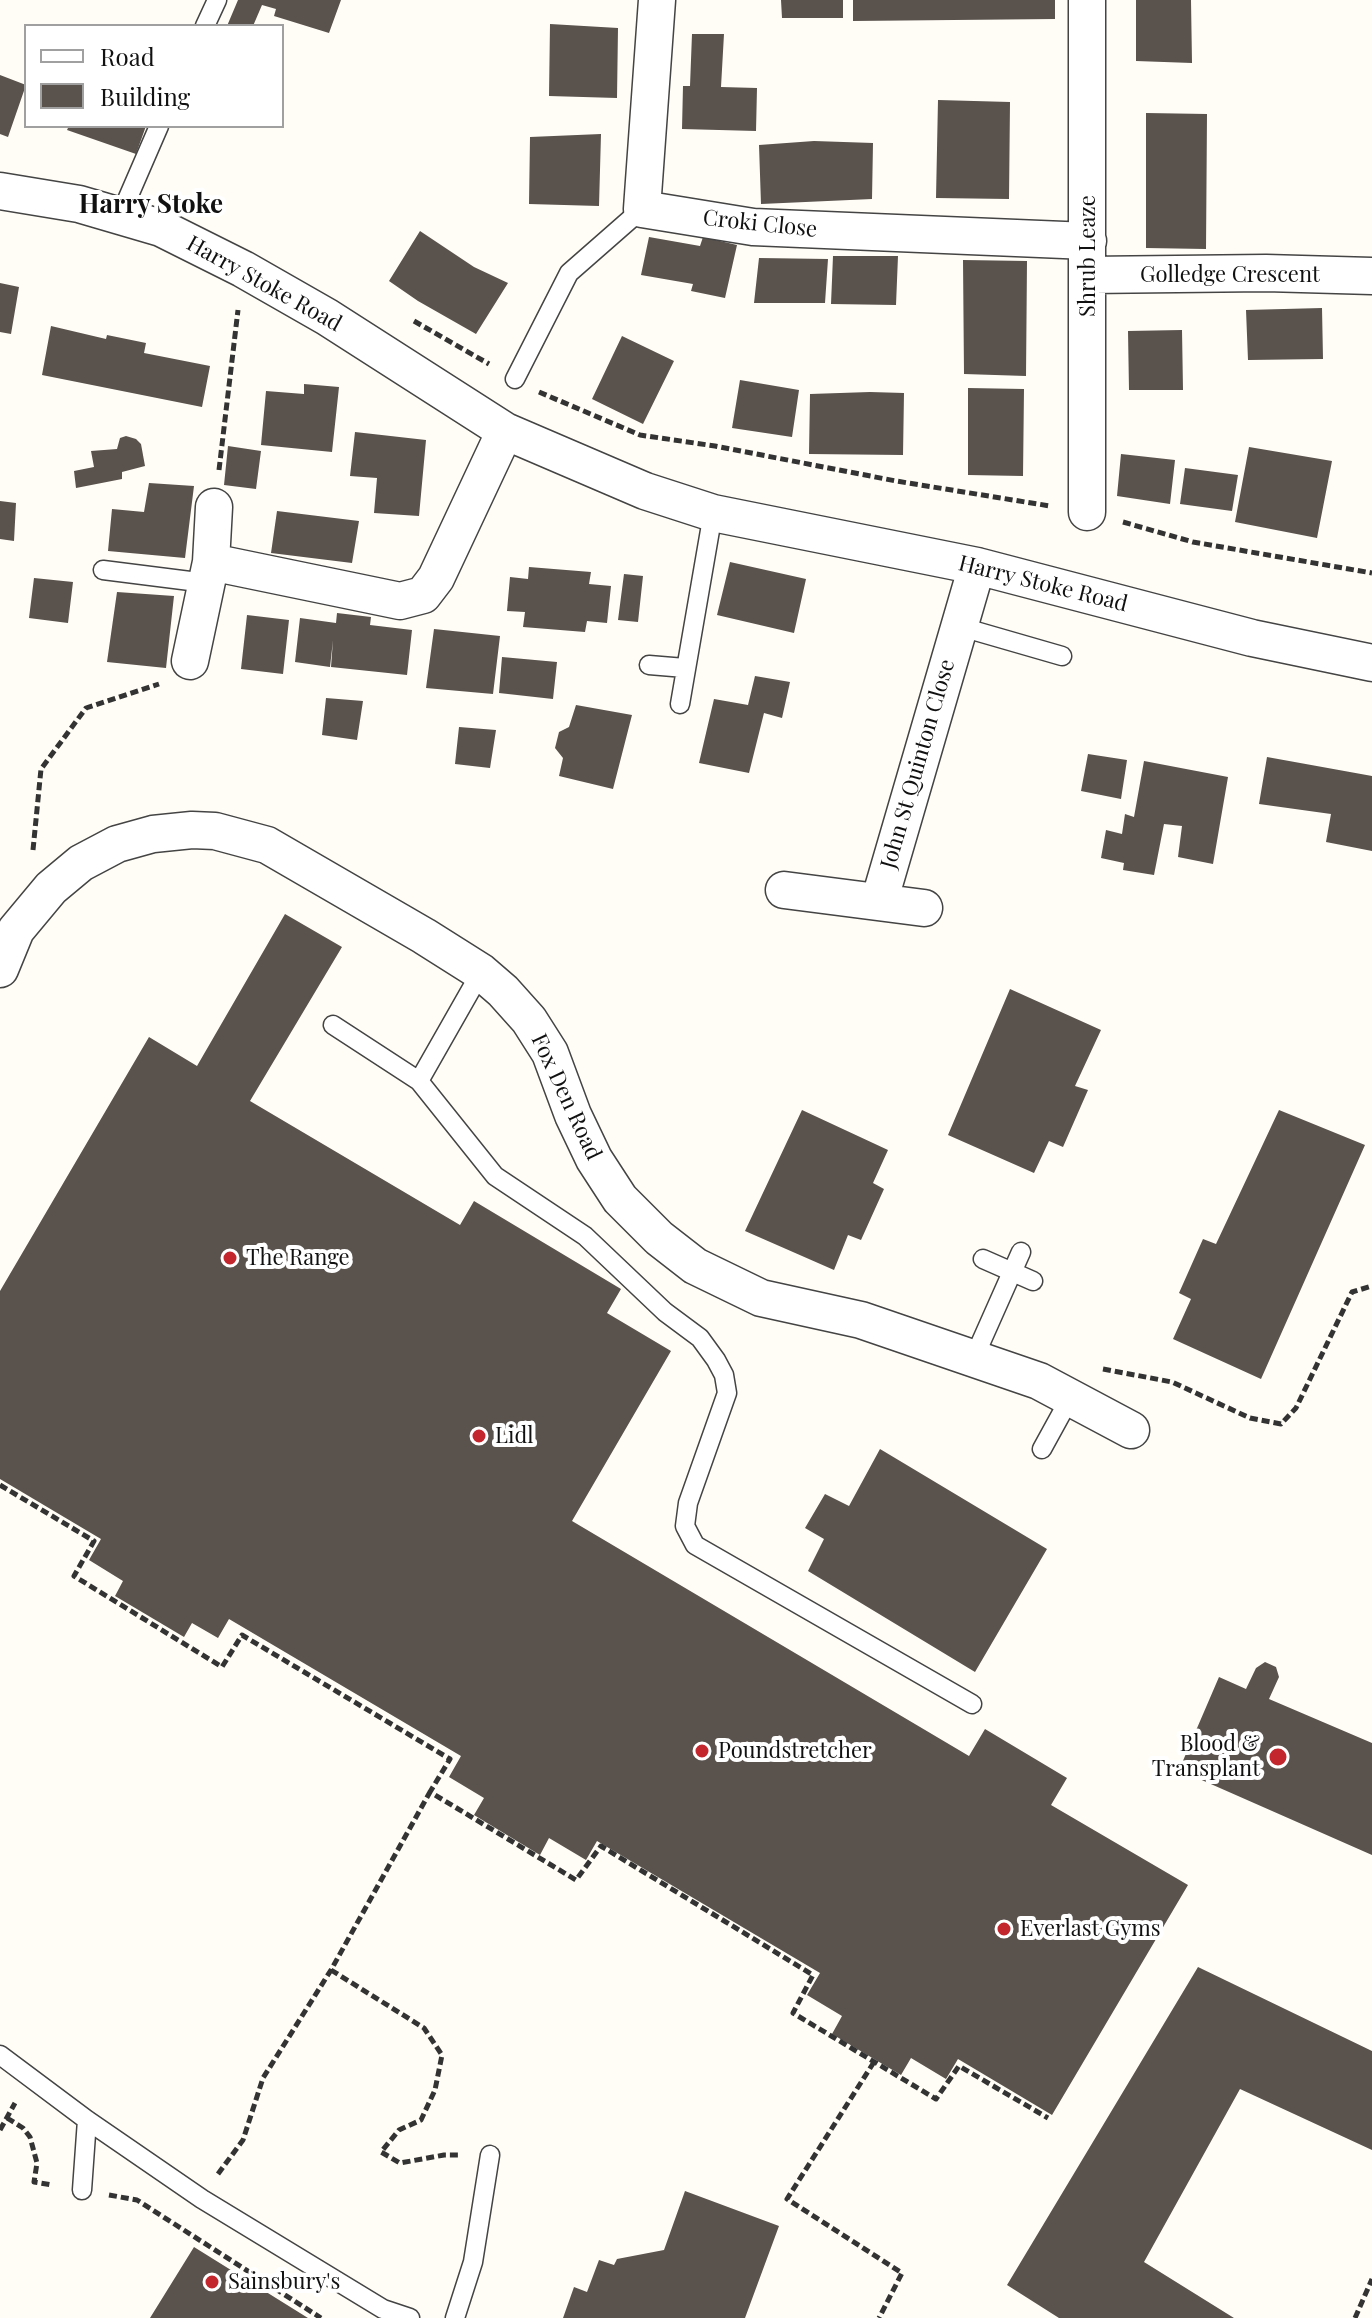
<!DOCTYPE html>
<html>
<head>
<meta charset="utf-8">
<style>
	body { margin:0 }
	#map { position:relative; width:1372px; height:2318px; overflow:hidden; background:#fffdf5; font-family:"Playfair Display",serif }
	canvas { display:block }
	.legend { position:absolute; left:24px; top:24px; width:260px; height:104px; box-sizing:border-box; background:#fff; border:2px solid #a0a0a0; margin:0; padding:10px 14px; list-style:none; font-size:24px; color:#111 }
	.legend li { display:flex; align-items:center; gap:16px; height:40px }
	.legend b { width:40px; border:2px solid #a0a0a0 }
</style>
</head>
<body>
<div id="map">
<canvas width="1372" height="2318"></canvas>
<ul class="legend">
<li><b style="height:10px;background:#fff"></b>Road</li>
<li><b style="height:22px;background:#5a524d"></b>Building</li>
</ul>
</div>
<script>
const ctx = document.querySelector('canvas').getContext('2d');
ctx.lineJoin = 'round';
function fill(path, color) { ctx.fillStyle = color; ctx.fill(path, 'evenodd'); }
const toPath = rows => new Path2D(rows.map(r => 'M' + r).join(''));
function stroke(path, color, width, dash) { ctx.strokeStyle = color; ctx.lineWidth = width; ctx.lineCap = dash ? 'butt' : 'round'; ctx.setLineDash(dash || []); ctx.stroke(path); }
function write(font, color, halo, rows, align = 'center') {
  ctx.font = font + ' "Playfair Display",serif'; ctx.lineWidth = 8; ctx.setLineDash([]); ctx.textBaseline = 'middle'; ctx.strokeStyle = halo; ctx.fillStyle = color; for (const [text, x, y, turn = 0] of rows) {
    ctx.save(); ctx.translate(x, y); ctx.rotate((+turn || 0) * Math.PI / 180); ctx.textAlign = isNaN(turn) ? turn : align; if (halo) ctx.strokeText(text, 0, 0); ctx.fillText(text, 0, 0); ctx.restore();
  }
}
const building = toPath([
	[238,0,341,0,329,33,274,16,276,9,262,5,253,26,227,26],
	[781,0,843,0,843,18,782,18],
	[853,0,1055,0,1055,19,853,21],
	[1136,0,1191,0,1192,63,1136,61],
	[550,24,618,28,617,98,549,96],
	[692,34,724,34,721,87,757,88,756,131,682,129,683,86,690,86],
	[0,75,26,85,8,137,0,134],
	[938,100,1010,102,1009,199,936,198],
	[1146,113,1207,114,1206,249,1146,248],
	[69,126,146,126,136,154,67,130],
	[601,134,599,206,529,204,530,137],
	[814,141,873,143,872,199,761,204,759,145],
	[420,231,474,267,508,283,476,334,418,301,389,281],
	[649,237,700,246,703,237,737,245,725,298,691,291,693,284,641,275],
	[833,256,898,256,896,305,831,304],
	[759,258,828,259,825,303,754,303],
	[963,260,1027,261,1026,376,964,374],
	[0,283,19,287,11,334,0,332],
	[1322,308,1323,359,1248,360,1246,310],
	[51,326,106,339,107,335,146,343,144,353,210,366,202,407,42,375],
	[1182,330,1183,390,1129,390,1128,331],
	[622,336,674,361,643,424,592,399],
	[740,380,799,390,792,437,732,428],
	[304,384,339,387,332,452,261,445,266,391,304,394],
	[968,388,1024,389,1023,476,968,475],
	[870,392,904,393,903,455,809,454,810,394],
	[355,432,426,440,419,516,374,513,377,478,350,476],
	[126,436,136,439,141,444,145,466,122,472,122,479,76,488,74,471,94,467,91,451,117,449,120,438],
	[228,446,261,451,256,489,224,485],
	[1249,447,1332,461,1317,538,1235,522],
	[1121,454,1175,460,1170,504,1117,496],
	[1185,468,1238,475,1232,511,1180,504],
	[149,483,194,486,185,558,108,551,112,509,144,512],
	[0,501,16,503,14,541,0,539],
	[277,511,359,521,352,563,271,553],
	[730,562,806,579,794,633,717,615],
	[529,567,591,572,589,584,611,586,607,623,587,621,585,632,523,627,525,612,507,611,510,577,528,579],
	[624,574,643,576,638,622,618,620],
	[34,578,73,582,68,623,29,618],
	[117,592,174,596,166,668,107,662],
	[337,613,371,617,370,625,412,630,407,675,331,667,333,640,330,667,295,662,300,618,336,623],
	[247,615,289,620,283,674,241,669],
	[434,629,500,636,493,694,426,688],
	[502,657,557,662,553,699,499,693],
	[755,676,790,682,782,718,764,713,749,773,699,763,714,699,748,705],
	[326,698,363,701,357,740,322,735],
	[576,705,632,715,613,789,559,776,563,758,555,748,559,732,569,727],
	[459,727,496,730,490,768,455,764],
	[1088,754,1127,760,1121,799,1081,791],
	[1267,757,1372,776,1372,851,1326,842,1331,814,1259,804],
	[1144,761,1228,777,1213,864,1178,857,1182,826,1164,824,1154,875,1123,870,1124,863,1101,858,1106,830,1122,834,1125,814,1134,817],
	[285,914,342,947,250,1101,460,1225,474,1201,621,1289,607,1313,671,1351,572,1521,969,1756,985,1729,1067,1778,1051,1805,1188,1885,1052,2115,958,2059,946,2079,911,2058,901,2075,832,2034,842,2016,807,1995,820,1973,597,1841,586,1860,549,1838,540,1855,474,1815,484,1798,449,1777,461,1756,229,1619,218,1638,192,1623,184,1637,115,1596,123,1581,89,1560,101,1539,0,1479,0,1291,149,1037,197,1066],
	[1010,989,1101,1030,1075,1086,1088,1090,1063,1147,1049,1141,1034,1173,948,1135],
	[802,1110,888,1150,873,1183,884,1189,861,1240,848,1235,834,1270,745,1231],
	[1279,1110,1365,1145,1261,1379,1173,1339,1191,1299,1179,1293,1203,1239,1216,1244],
	[880,1449,1047,1549,975,1672,808,1571,824,1539,805,1528,825,1494,849,1506],
	[1265,1662,1276,1667,1279,1677,1269,1699,1372,1743,1372,1855,1179,1770,1219,1677,1246,1689,1256,1668],
	[1198,1967,1372,2051,1372,2150,1240,2089,1144,2262,1234,2318,1059,2318,1007,2285],
	[685,2191,779,2226,745,2318,563,2318,574,2287,587,2292,599,2260,614,2265,617,2259,664,2250],
	[194,2247,308,2318,150,2318]
]);
const path = toPath([
	[414,321,489,364],
	[539,392,640,435,715,446,896,481,1050,506],
	[219,470,238,310],
	[1123,522,1193,542,1372,573],
	[33,850,41,769,86,708,159,684],
	[1103,1369,1172,1382,1250,1418,1281,1424,1296,1408,1352,1292,1372,1286],
	[0,1485,94,1541,74,1576,222,1667,242,1635,450,1759,430,1792,576,1880,601,1846,813,1975,793,2013,936,2099,959,2066,1048,2118],
	[331,1970,424,2028,442,2055,435,2090,421,2120,399,2130,381,2152,400,2163,444,2155,461,2155],
	[874,2062,787,2199,902,2273,879,2318],
	[7,2118,23,2128,30,2137,37,2163,34,2182,52,2185],
	[0,2130,15,2103],
	[218,2174,243,2140,263,2078,331,1970,430,1792],
	[109,2195,137,2200,321,2318],
	[1355,2318,1372,2279]
]);
const service = toPath([
	[205,26,217,0],
	[120,216,159,126],
	[515,379,569,273,642,209],
	[103,570,206,583],
	[958,626,1062,656],
	[649,665,685,668],
	[680,704,713,513],
	[333,1025,419,1081,495,1176,585,1236,665,1312,700,1338,716,1360,724,1375,727,1393,688,1503,685,1526,695,1545,972,1704],
	[419,1081,481,972],
	[983,1259,1033,1281],
	[973,1360,1021,1252],
	[1042,1449,1070,1398],
	[0,2055,87,2120,202,2199,383,2309,410,2318],
	[82,2190,87,2120],
	[455,2318,473,2262,490,2155]
]);
const minor = toPath([
	[657,0,642,209,753,227,1088,241],
	[0,191,79,204,161,228,243,269,327,317,505,431,645,491,713,513,977,566,1252,638,1372,663],
	[1088,275,1266,273,1372,276],
	[1087,512,1087,0],
	[211,562,400,601,423,595,436,578,505,431],
	[190,661,211,562,214,507],
	[784,890,924,908],
	[879,902,977,566],
	[0,969,16,930,51,888,81,863,117,844,153,834,192,830,215,831,267,845,424,936,481,972,503,991,529,1020,550,1053,573,1115,594,1159,620,1199,659,1238,695,1266,761,1298,861,1320,1039,1381,1131,1430]
]);
const markers = [
	[230,1258,8,"#c4262e"],
	[479,1436,8,"#c4262e"],
	[702,1751,8,"#c4262e"],
	[1278,1757,10,"#c4262e"],
	[1004,1929,8,"#c4262e"],
	[212,2282,8,"#c4262e"]
];
const streetNames = [
	["Croki Close",760,224,6],
	["Shrub Leaze",1088,256,-90],
	["Golledge Crescent",1230,275],
	["Harry Stoke Road",264,284,29],
	["Harry Stoke Road",1043,584,14],
	["John St Quinton Close",918,764,-74],
	["Fox Den Road",566,1097,65]
];
const poiNames = [
	["The Range",246,1258],
	["Lidl",495,1436],
	["Blood &",1260,1744,"right"],
	["Transplant",1260,1769,"right"],
	["Poundstretcher",718,1751],
	["Everlast Gyms",1020,1929],
	["Sainsbury's",228,2282]
];
const quarterNames = [
	["Harry Stoke",151,205]
];
fill(building, '#5a524d');
stroke(service, '#444', 21);
stroke(minor, '#444', 39);
stroke(path, '#333', 5, [8, 4]);
stroke(service, '#fff', 18);
stroke(minor, '#fff', 36);
for (const [x, y, r, color] of markers) { const dot = new Path2D(); dot.arc(x, y, r, 0, 2 * Math.PI); ctx.fillStyle = color; ctx.fill(dot); stroke(dot, '#fff', 3); }
write('22px', '#111', '#fff', streetNames);
write('22px', '#111', '#fff', poiNames, 'left');
write('bold 26px', '#111', '#fff', quarterNames);
</script>
</body>
</html>
